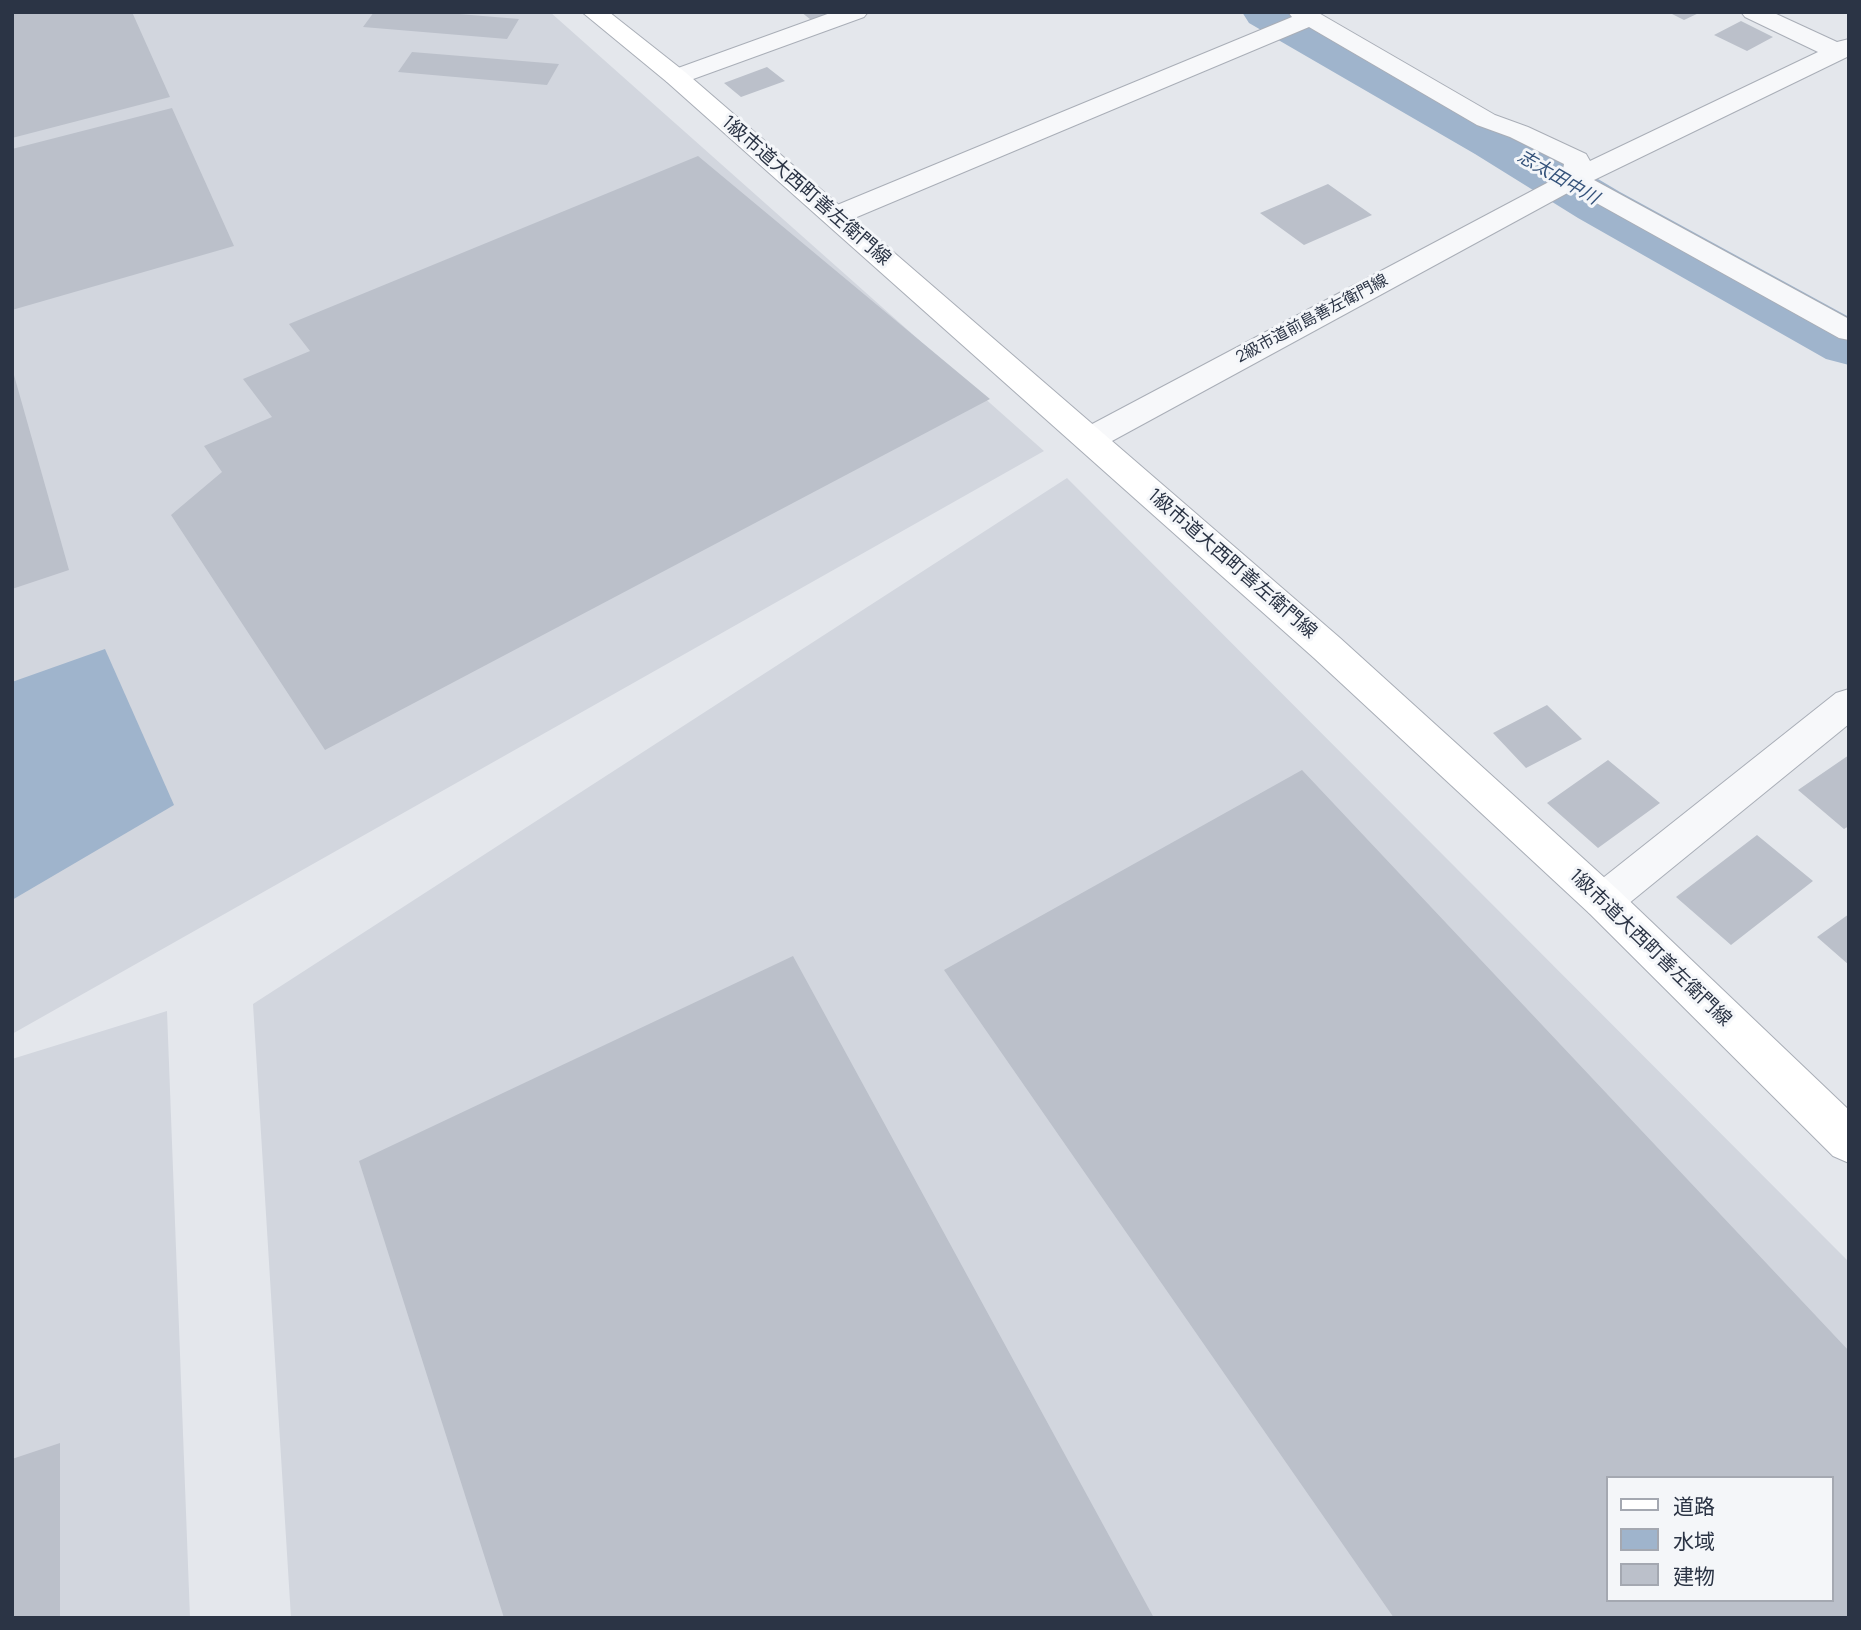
<!DOCTYPE html>
<html>
<head>
<meta charset="utf-8">
<style>
	body { margin:0 }
	#map { position:relative; width:1861px; height:1630px; overflow:hidden; background:#e4e7ec; font-family:Manrope,"Noto Sans JP",sans-serif }
	canvas { display:block }
	.frame { position:absolute; inset:0; border:14px solid #2b3445; pointer-events:none }
	.legend { position:absolute; left:1606px; top:1476px; width:228px; height:126px; box-sizing:border-box; background:#f4f6f9; border:2px solid #a4a8b1; margin:0; padding:9px 12px; list-style:none; font-size:21px; color:#2b3445 }
	.legend li { display:flex; align-items:center; gap:14px; height:35px }
	.legend b { width:35px; border:2px solid #a4a8b1 }
</style>
</head>
<body>
<div id="map">
<canvas width="1861" height="1630"></canvas>
<div class="frame"></div>
<ul class="legend">
<li><b style="height:9px;background:#fff"></b>道路</li>
<li><b style="height:19px;background:#9fb4cc"></b>水域</li>
<li><b style="height:19px;background:#bbc0ca"></b>建物</li>
</ul>
</div>
<script>
const ctx = document.querySelector('canvas').getContext('2d');
ctx.lineJoin = 'round';
function fill(path, color) { ctx.fillStyle = color; ctx.fill(path, 'evenodd'); }
const toPath = rows => new Path2D(rows.map(r => 'M' + r).join(''));
function stroke(path, color, width, dash) { ctx.strokeStyle = color; ctx.lineWidth = width; ctx.lineCap = dash ? 'butt' : 'round'; ctx.setLineDash(dash || []); ctx.stroke(path); }
function write(font, color, halo, rows, align = 'center') {
  ctx.font = font + ' Manrope,"Noto Sans JP",sans-serif'; ctx.lineWidth = 6; ctx.setLineDash([]); ctx.textBaseline = 'middle'; ctx.strokeStyle = halo; ctx.fillStyle = color; for (const [text, x, y, turn = 0] of rows) {
    ctx.save(); ctx.translate(x, y); ctx.rotate((+turn || 0) * Math.PI / 180); ctx.textAlign = isNaN(turn) ? turn : align; if (halo) ctx.strokeText(text, 0, 0); ctx.fillText(text, 0, 0); ctx.restore();
  }
}
const built = toPath([
	[12,12,550,12,1044,451,12,1034],
	[1067,478,1849,1262,1849,1618,291,1618,253,1004],
	[1607,1478,1831,1478,1831,1600,1607,1600],
	[167,1011,190,1618,12,1618,12,1059]
]);
const water = toPath([
	[105,649,174,805,12,900,12,682]
]);
const river = toPath([
	[1242,12,1305,12,1515,130,1620,192,1849,317,1849,365,1826,359,1578,218,1475,154,1249,23,1242,12]
]);
const building = toPath([
	[12,12,132,12,170,97,12,138],
	[374,12,435,12,519,19,507,39,363,27],
	[801,12,843,12,815,23],
	[1668,12,1701,12,1684,20],
	[1741,21,1773,37,1747,51,1714,35],
	[412,52,559,64,547,85,398,72],
	[767,67,785,81,741,97,724,83],
	[172,108,234,246,12,310,12,149],
	[698,156,990,399,325,750,171,515,222,472,204,446,272,417,243,379,310,351,289,324],
	[1328,184,1372,215,1304,245,1260,213],
	[12,368,69,570,12,589],
	[1547,705,1582,739,1526,768,1493,733],
	[1849,755,1849,826,1844,829,1798,790],
	[1608,760,1660,803,1598,848,1547,803],
	[1302,770,1849,1351,1849,1618,1394,1618,944,970],
	[1607,1478,1831,1478,1831,1600,1607,1600],
	[1757,835,1813,881,1731,945,1676,897],
	[1849,914,1849,965,1817,937],
	[793,956,1154,1618,504,1618,359,1161],
	[60,1443,60,1618,12,1618,12,1459]
]);
const street = toPath([
	[833,12,868,12,864,17,685,82,676,84,667,82,664,77,667,72,833,12],
	[1288,12,1317,12,1495,115,1528,127,1586,154,1590,161,1818,52,1745,17,1741,12,1772,12,1837,42,1849,39,1847,57,1594,180,1849,319,1849,340,1839,338,1573,190,1101,447,1090,450,1079,447,1074,439,1079,431,1562,175,1564,164,1510,137,1477,125,1309,27,845,222,835,224,825,222,821,216,825,210,1292,17,1288,12],
	[1849,689,1849,724,1617,913,1603,919,1589,913,1583,901,1589,889,1836,693,1849,689]
]);
const secondary = toPath([
	[582,12,609,12,685,72,1340,638,1617,889,1849,1110,1849,1163,1833,1156,1589,913,1314,658,667,82,582,12]
]);
const farStreetnames = [
	["2級市道前島善左衛門線",1312,319,-28]
];
const farWaternames = [
	["志太田中川",1558,178,30]
];
const streetNames = [
	["1級市道大西町善左衛門線",806,191,41],
	["1級市道大西町善左衛門線",1232,564,41],
	["1級市道大西町善左衛門線",1650,948,44]
];
fill(built, '#d2d6de');
fill(water, '#9fb4cc');
fill(river, '#9fb4cc');
fill(building, '#bbc0ca');
stroke(street, '#a9aeb7', 2);
stroke(secondary, '#a9aeb7', 2);
fill(street, '#f7f8fa');
fill(secondary, '#fff');
write('16px', '#2b3445', '#f4f6f9', farStreetnames);
write('italic 18px', '#34527a', '#f4f6f9', farWaternames);
write('19px', '#2b3445', '#f4f6f9', streetNames);
</script>
</body>
</html>
